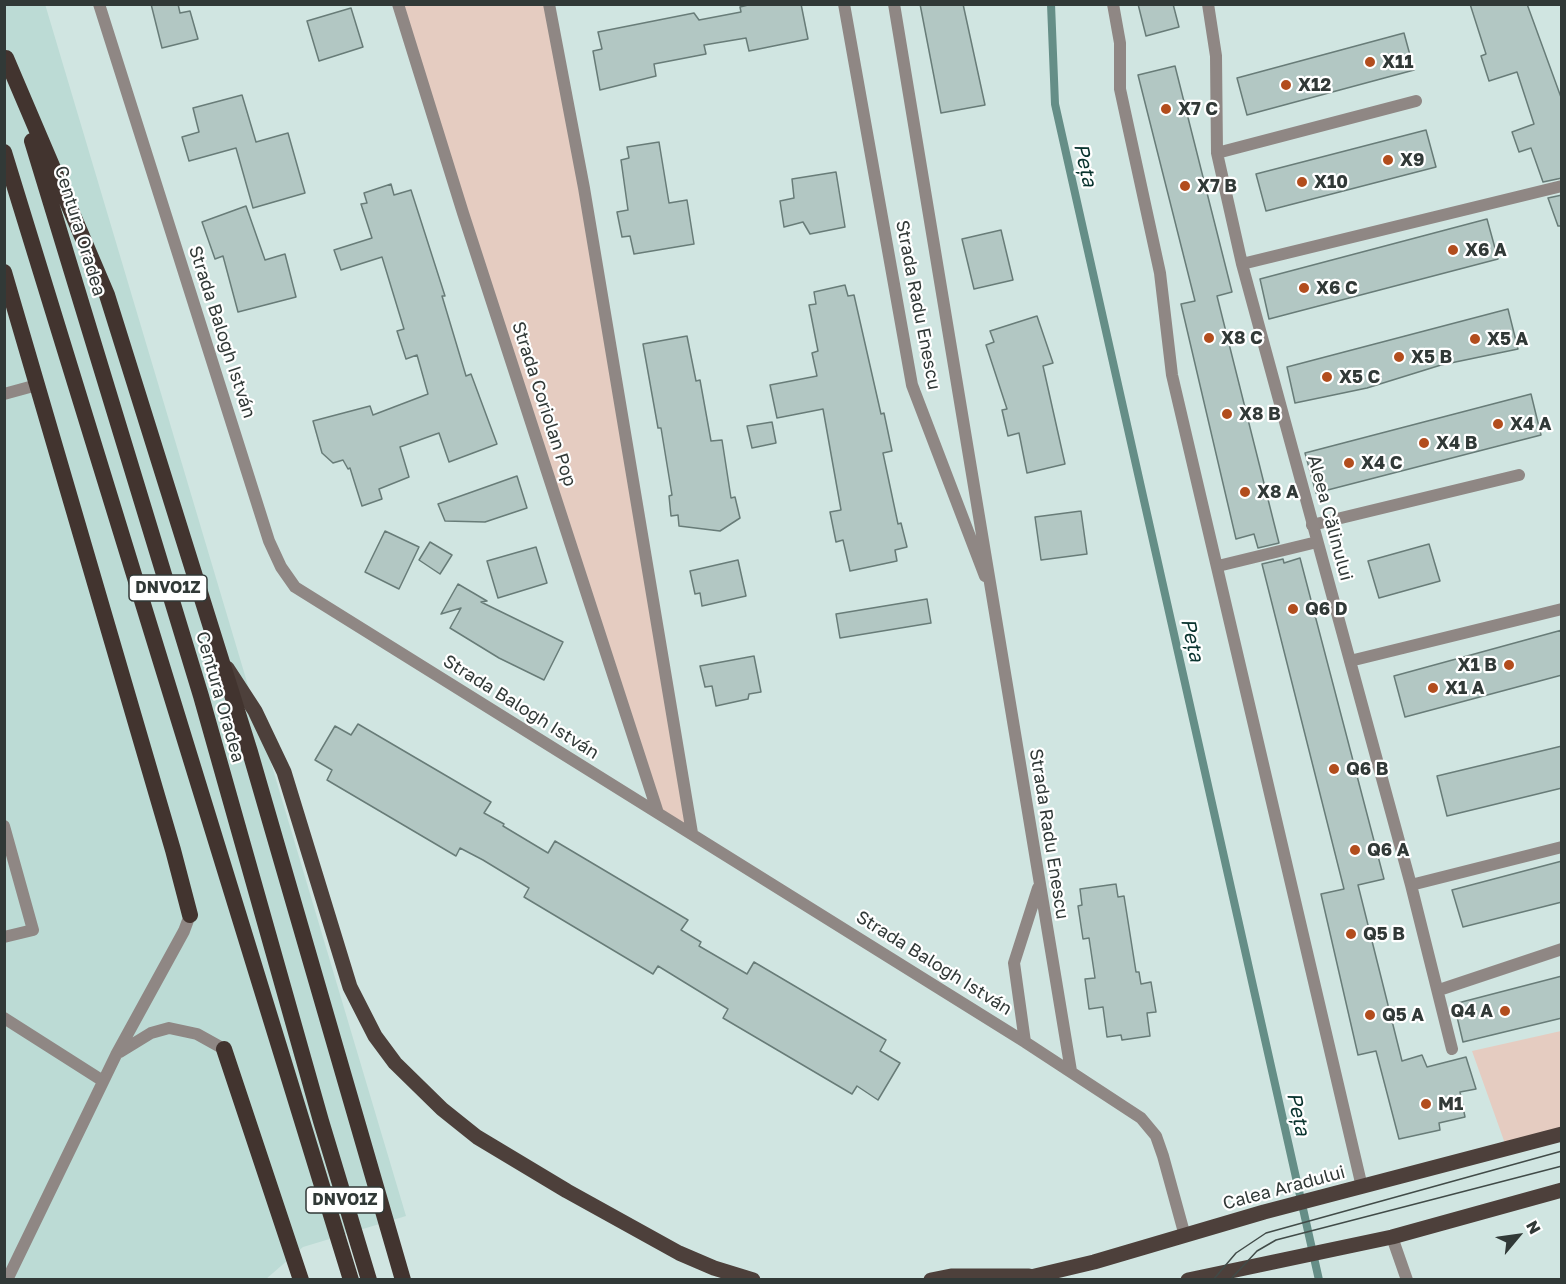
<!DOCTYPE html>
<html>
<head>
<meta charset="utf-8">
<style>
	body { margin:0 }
	#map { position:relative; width:1566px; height:1284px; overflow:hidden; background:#d0e5e1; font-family:"Golos Text",sans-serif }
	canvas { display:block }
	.frame { position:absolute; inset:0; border:6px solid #313937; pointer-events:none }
	.north { position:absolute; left:1488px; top:1206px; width:60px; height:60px; -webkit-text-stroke:4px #fff; paint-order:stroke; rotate:61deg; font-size:16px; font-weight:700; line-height:24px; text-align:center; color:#313937 }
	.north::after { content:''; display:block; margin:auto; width:21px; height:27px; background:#313937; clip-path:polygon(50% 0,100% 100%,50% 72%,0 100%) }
</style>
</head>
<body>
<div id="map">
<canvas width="1566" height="1284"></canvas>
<div class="frame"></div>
<div class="north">N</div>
</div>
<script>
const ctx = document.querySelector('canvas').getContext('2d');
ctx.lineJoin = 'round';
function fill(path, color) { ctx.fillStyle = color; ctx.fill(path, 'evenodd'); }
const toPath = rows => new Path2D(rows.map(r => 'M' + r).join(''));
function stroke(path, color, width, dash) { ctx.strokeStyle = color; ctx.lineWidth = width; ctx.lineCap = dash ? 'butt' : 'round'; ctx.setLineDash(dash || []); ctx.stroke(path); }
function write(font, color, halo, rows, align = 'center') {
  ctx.font = font + ' "Golos Text",sans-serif'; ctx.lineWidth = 4.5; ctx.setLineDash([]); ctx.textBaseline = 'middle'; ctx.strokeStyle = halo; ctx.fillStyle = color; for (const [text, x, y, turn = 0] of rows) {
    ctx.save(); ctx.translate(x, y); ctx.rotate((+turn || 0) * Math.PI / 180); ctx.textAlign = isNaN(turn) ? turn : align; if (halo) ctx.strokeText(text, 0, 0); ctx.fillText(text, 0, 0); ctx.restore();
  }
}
const built = toPath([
	[45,4,406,1216,303,1247,266,1279,5,1280,4,5]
]);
const green = toPath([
	[398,5,549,5,692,833,658,813],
	[1561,1031,1561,1136,1508,1152,1472,1051]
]);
const stream = toPath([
	[1051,4,1055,104,1319,1280]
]);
const building = toPath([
	[151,4,178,4,180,13,190,11,198,39,162,48,151,4],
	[752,4,801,4,808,39,749,51,746,38,704,45,706,54,654,64,656,76,600,90,593,51,602,49,598,32,694,13,699,20,741,12,740,7,752,4],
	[920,4,963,4,985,105,941,113,920,4],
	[1138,4,1173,4,1179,27,1146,36,1138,4],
	[1470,4,1527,4,1562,100,1562,178,1543,182,1531,148,1519,152,1512,132,1534,124,1517,72,1489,81,1481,56,1486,54,1470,4],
	[351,8,363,47,319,61,307,21,351,8],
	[1404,33,1414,70,1247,115,1237,78,1404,33],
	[1175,66,1232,292,1217,296,1279,543,1258,548,1254,534,1236,539,1181,304,1195,301,1138,75,1175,66],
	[242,95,256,142,288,133,305,193,253,208,236,148,189,161,182,137,199,132,193,108,242,95],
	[1426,130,1436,167,1266,211,1256,174,1426,130],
	[659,142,669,203,687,200,694,244,634,254,630,236,622,237,617,212,628,210,621,160,629,158,627,147,659,142],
	[836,172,845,227,810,234,803,222,784,227,780,201,794,198,792,179,836,172],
	[391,184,394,195,411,190,445,296,442,296,466,376,471,374,497,444,449,462,439,433,400,447,409,477,379,489,382,499,362,506,350,468,348,469,343,460,333,463,322,453,313,421,370,406,373,415,428,394,417,355,406,359,397,331,404,329,382,257,341,270,334,250,372,238,361,204,367,203,364,193,391,184],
	[1562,195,1562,226,1558,226,1548,198,1562,195],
	[246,206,265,260,285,254,296,297,238,312,223,256,215,259,202,222,246,206],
	[1487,219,1498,259,1269,319,1260,279,1487,219],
	[1001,230,1013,280,974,289,962,239,1001,230],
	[845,285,848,296,854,295,881,414,884,413,892,451,883,453,898,524,901,523,907,547,895,550,897,561,850,571,843,540,836,542,830,512,841,510,823,409,777,418,770,385,817,376,812,353,818,351,809,305,816,304,814,292,845,285],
	[1508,309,1518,349,1441,365,1367,388,1295,403,1287,367,1508,309],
	[1037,316,1053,363,1043,366,1065,464,1027,473,1019,433,1008,436,1002,410,1007,409,986,345,994,342,990,331,1037,316],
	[687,336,696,381,700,380,711,441,722,440,731,498,735,497,740,518,720,531,679,526,678,515,671,516,669,496,672,495,661,428,658,428,643,344,687,336],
	[1531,394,1541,435,1316,493,1305,453,1531,394],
	[772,422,776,443,752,448,747,426,772,422],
	[517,476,527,508,485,522,445,521,438,504,517,476],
	[1081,511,1087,554,1041,560,1035,517,1081,511],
	[385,531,419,547,399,589,365,572,385,531],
	[430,542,452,555,440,574,419,560,430,542],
	[1429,544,1440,581,1379,598,1368,561,1429,544],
	[536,547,547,583,498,598,487,561,536,547],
	[1300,558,1384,879,1358,885,1402,1061,1422,1055,1427,1067,1466,1057,1476,1089,1460,1092,1465,1117,1439,1123,1440,1130,1399,1139,1376,1051,1358,1055,1321,894,1344,889,1262,564,1283,559,1284,563,1300,558],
	[738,560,746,596,702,606,700,593,695,594,690,571,738,560],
	[458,584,487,601,481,602,563,642,544,680,499,658,450,628,461,608,441,614,458,584],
	[927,599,931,623,840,638,836,614,927,599],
	[1562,630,1562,675,1405,717,1394,676,1562,630],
	[754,656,761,692,749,694,748,699,716,706,712,686,705,687,700,666,754,656],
	[358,724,491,802,484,813,504,824,503,826,548,853,555,841,688,920,681,930,701,942,699,946,747,974,754,962,886,1040,880,1051,900,1063,878,1100,857,1086,852,1094,723,1018,728,1009,658,966,653,974,524,897,529,888,483,860,460,848,456,856,327,780,332,770,315,760,335,726,351,735,358,724],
	[1562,746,1562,788,1447,816,1437,776,1562,746],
	[1562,861,1562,902,1463,927,1452,890,1562,861],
	[1116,884,1118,897,1124,896,1136,972,1139,972,1141,984,1151,982,1156,1012,1147,1013,1150,1036,1122,1040,1121,1035,1107,1037,1103,1007,1089,1009,1085,979,1095,978,1089,938,1083,939,1078,906,1082,905,1080,889,1116,884],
	[1562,976,1562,1018,1463,1042,1454,1004,1562,976]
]);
const service = toPath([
	[4,394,37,385],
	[1312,525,1519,475],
	[4,826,33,930,4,937],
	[4,1018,103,1081],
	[120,1052,151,1033,169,1028,197,1034,224,1049],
	[7,1280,116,1055,184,931,190,915]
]);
const minor = toPath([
	[99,4,269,541,281,567,295,587,1025,1042,1141,1118,1156,1136,1163,1156,1185,1236],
	[398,4,463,213,658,813],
	[549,4,584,188,692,833],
	[844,4,912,385,985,576],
	[894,4,1071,1071],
	[1113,4,1120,43,1120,89,1160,273,1172,375,1362,1187],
	[1208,4,1216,56,1217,153,1242,264,1411,885,1452,1049],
	[1217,153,1416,101],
	[1242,264,1562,186],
	[1218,566,1317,542],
	[1350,661,1562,609],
	[1411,885,1562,847],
	[1439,990,1562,949],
	[1025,1042,1014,963,1038,888],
	[1392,1237,1407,1280]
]);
const primary = toPath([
	[227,668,255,711,284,772,350,987,375,1036,395,1063,442,1109,477,1137,567,1191,679,1253,714,1268,753,1280],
	[931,1280,951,1276,1029,1276],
	[1018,1280,1094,1262,1264,1212,1562,1134],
	[1188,1280,1392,1237,1562,1190]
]);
const trunk = toPath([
	[6,58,107,295,250,752,403,1280],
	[32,141,201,696,321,1121,369,1280],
	[4,152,351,1280],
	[4,272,173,850,190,915],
	[224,1049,301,1280]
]);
const tram = toPath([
	[1213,1280,1236,1253,1266,1233,1562,1151],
	[1230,1280,1257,1251,1276,1240,1562,1166]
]);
const markers = [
	[1370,62,6,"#b24d1d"],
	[1286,85,6,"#b24d1d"],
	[1166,109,6,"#b24d1d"],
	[1388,160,6,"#b24d1d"],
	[1302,182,6,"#b24d1d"],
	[1185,186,6,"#b24d1d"],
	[1453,250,6,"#b24d1d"],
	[1304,288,6,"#b24d1d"],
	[1209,338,6,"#b24d1d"],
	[1475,339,6,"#b24d1d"],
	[1399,357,6,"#b24d1d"],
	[1327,377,6,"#b24d1d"],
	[1227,414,6,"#b24d1d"],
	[1498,424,6,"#b24d1d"],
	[1424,443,6,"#b24d1d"],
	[1349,463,6,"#b24d1d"],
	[1245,492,6,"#b24d1d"],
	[1293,609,6,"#b24d1d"],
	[1509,665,6,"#b24d1d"],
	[1433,688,6,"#b24d1d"],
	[1334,769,6,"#b24d1d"],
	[1355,850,6,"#b24d1d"],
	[1351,934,6,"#b24d1d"],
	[1505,1011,6,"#b24d1d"],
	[1370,1015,6,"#b24d1d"],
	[1426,1104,6,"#b24d1d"]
];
const shields = [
	[168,588,78],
	[345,1200,78]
];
const shieldNames = [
	["DNVO1Z",168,588],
	["DNVO1Z",345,1200]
];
const poiNames = [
	["X11",1382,62],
	["X12",1298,85],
	["X7 C",1178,109],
	["X9",1400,160],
	["X10",1314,182],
	["X7 B",1197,186],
	["X6 A",1465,250],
	["X6 C",1316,288],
	["X8 C",1221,338],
	["X5 A",1487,339],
	["X5 B",1411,357],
	["X5 C",1339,377],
	["X8 B",1239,414],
	["X4 A",1510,424],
	["X4 B",1436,443],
	["X4 C",1361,463],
	["X8 A",1257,492],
	["Q6 D",1305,609],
	["X1 B",1497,665,"right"],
	["X1 A",1445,688],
	["Q6 B",1346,769],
	["Q6 A",1367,850],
	["Q5 B",1363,934],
	["Q4 A",1493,1011,"right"],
	["Q5 A",1382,1015],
	["M1",1438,1104]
];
const streetNames = [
	["Centura Oradea",80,231,73],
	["Strada Radu Enescu",918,305,79],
	["Strada Balogh István",222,332,72],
	["Strada Coriolan Pop",544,404,72],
	["Aleea Călinului",1330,518,75],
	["Centura Oradea",220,697,74],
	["Strada Balogh István",521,707,32],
	["Strada Radu Enescu",1049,834,81],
	["Strada Balogh István",934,963,32],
	["Calea Aradului",1284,1188,-15]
];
const waterNames = [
	["Peța",1085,165,77],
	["Peța",1192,640,77],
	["Peța",1298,1114,77]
];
fill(built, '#bcdbd5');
fill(green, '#e5ccc1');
stroke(stream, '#658e87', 8);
fill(building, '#b2c7c3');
stroke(building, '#687c78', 1.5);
stroke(service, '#8f8784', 12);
stroke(minor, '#8f8784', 12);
stroke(primary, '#4d403b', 15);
stroke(trunk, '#42342f', 16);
stroke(tram, '#414b48', 1.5);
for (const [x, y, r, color] of markers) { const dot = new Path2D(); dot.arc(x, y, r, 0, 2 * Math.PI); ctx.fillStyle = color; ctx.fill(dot); stroke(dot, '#fff', 2); }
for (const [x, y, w] of shields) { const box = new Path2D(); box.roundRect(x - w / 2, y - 13, w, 26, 4.5); ctx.fillStyle = '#fff'; ctx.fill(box); stroke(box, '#313937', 1.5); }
write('bold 16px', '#313937', null, shieldNames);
write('bold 18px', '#313937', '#fff', poiNames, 'left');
write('18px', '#313937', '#fff', streetNames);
write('italic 20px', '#0a342f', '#fff', waterNames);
</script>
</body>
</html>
